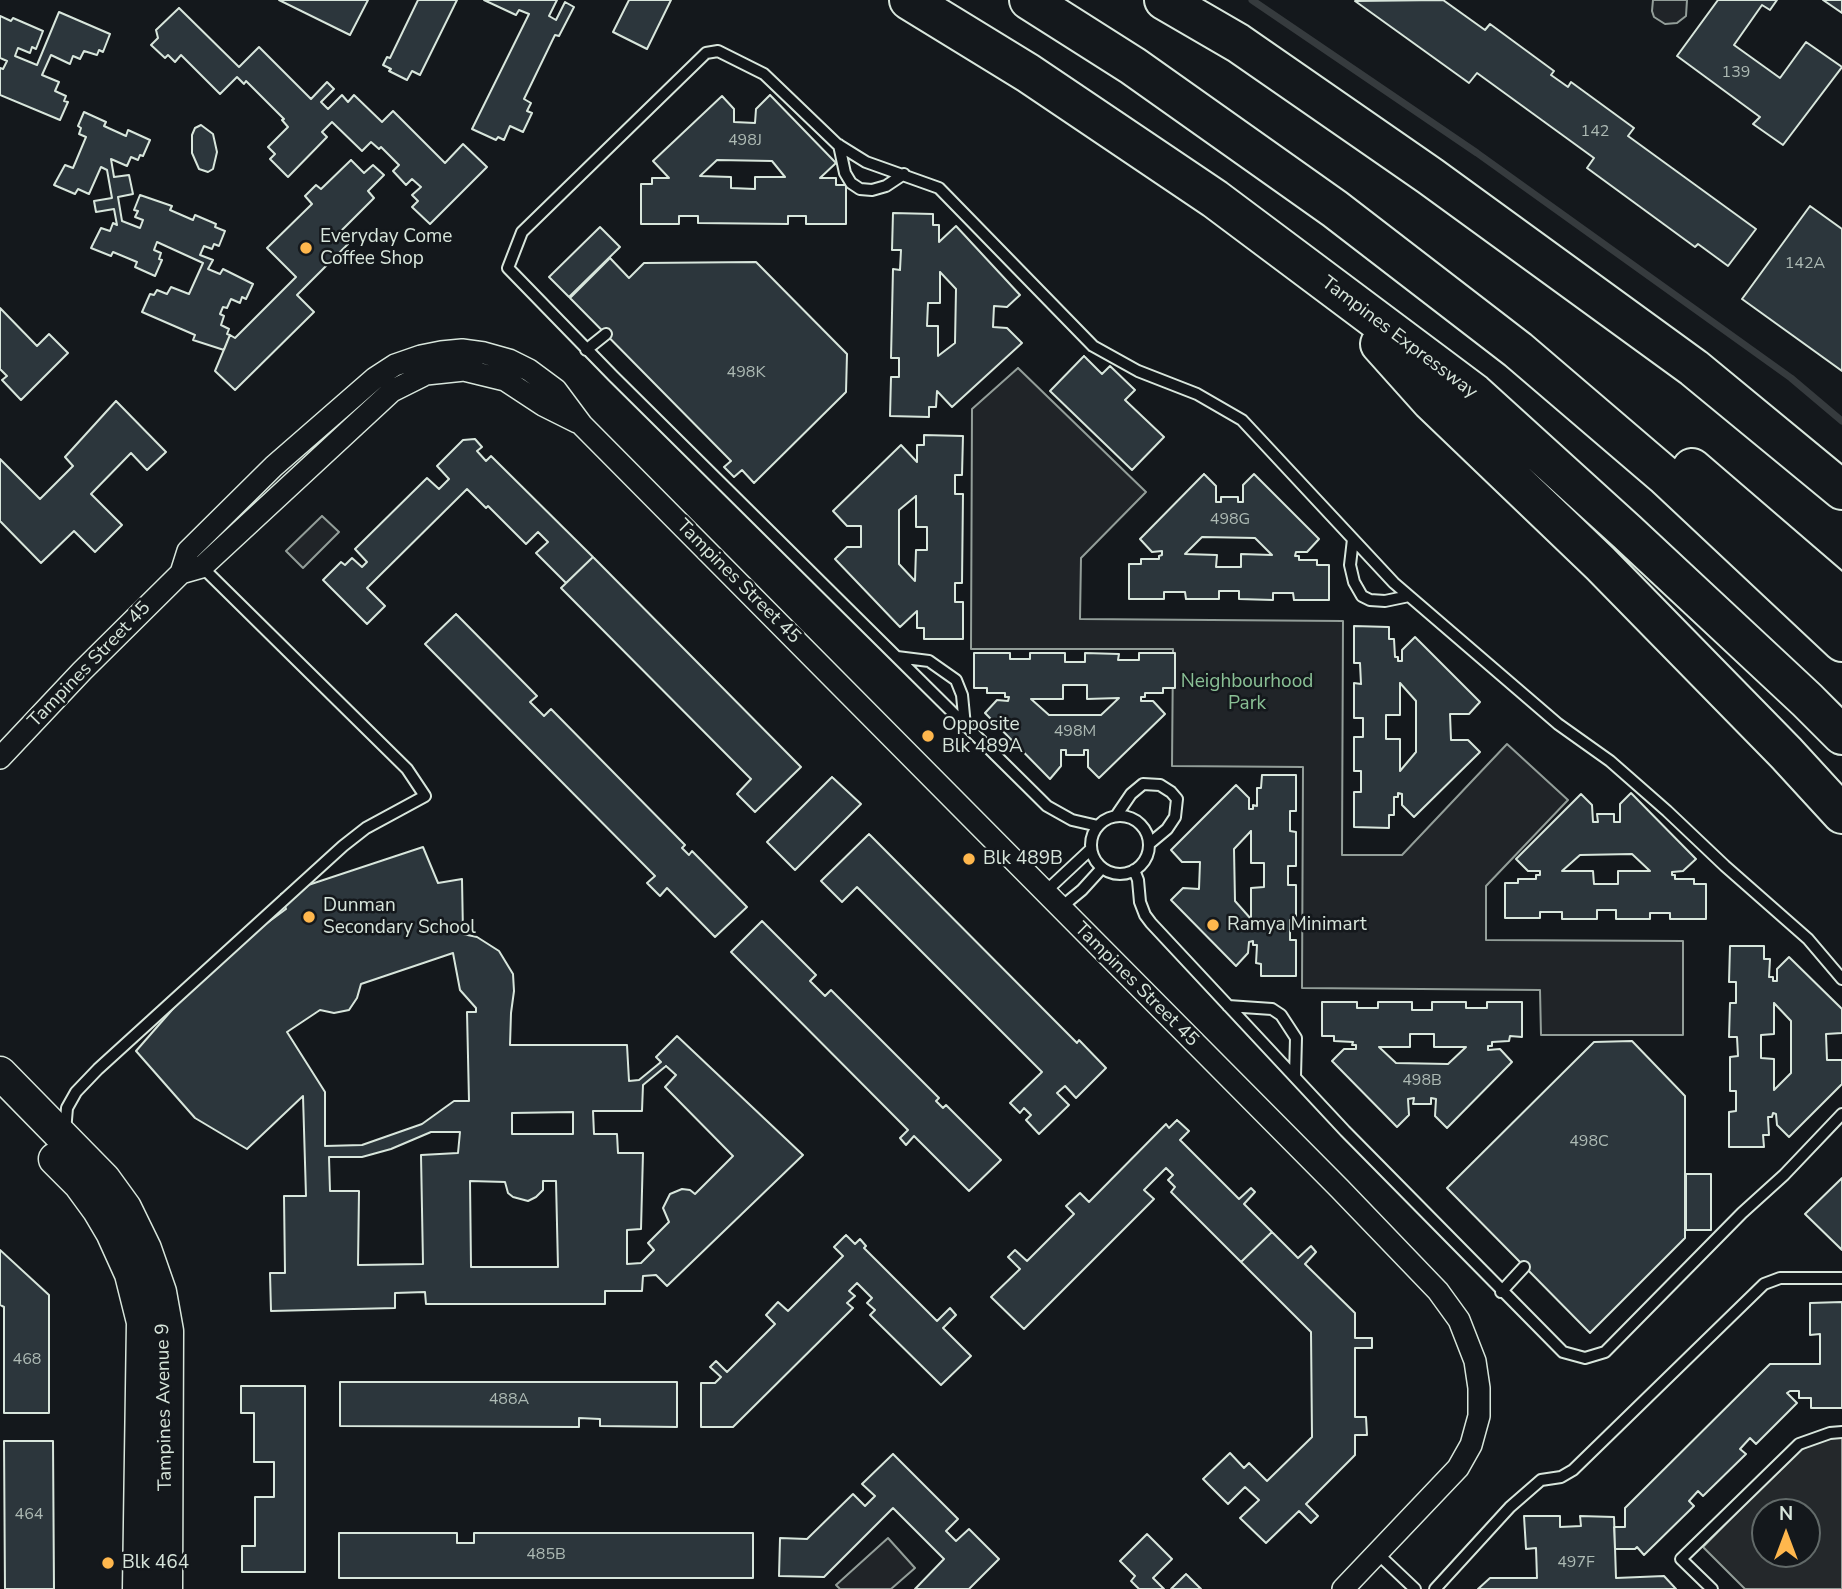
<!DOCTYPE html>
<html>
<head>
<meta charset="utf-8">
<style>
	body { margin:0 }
	#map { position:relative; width:1842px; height:1589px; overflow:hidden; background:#14181c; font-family:"Nunito Sans",sans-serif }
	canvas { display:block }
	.north { position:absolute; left:1751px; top:1498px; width:70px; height:70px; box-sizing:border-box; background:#14181c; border:2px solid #626a69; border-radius:50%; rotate:0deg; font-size:19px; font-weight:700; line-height:28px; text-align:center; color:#d8e6dc }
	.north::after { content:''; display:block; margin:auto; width:24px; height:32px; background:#ffb74d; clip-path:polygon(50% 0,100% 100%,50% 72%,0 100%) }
</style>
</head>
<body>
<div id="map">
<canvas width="1842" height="1589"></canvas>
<div class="north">N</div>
</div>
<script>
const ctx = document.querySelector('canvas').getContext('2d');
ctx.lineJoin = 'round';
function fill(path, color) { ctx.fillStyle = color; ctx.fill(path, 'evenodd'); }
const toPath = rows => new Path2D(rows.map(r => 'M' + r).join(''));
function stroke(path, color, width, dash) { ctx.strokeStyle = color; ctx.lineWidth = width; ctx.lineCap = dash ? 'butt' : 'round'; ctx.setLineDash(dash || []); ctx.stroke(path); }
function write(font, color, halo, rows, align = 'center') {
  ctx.font = font + ' "Nunito Sans",sans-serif'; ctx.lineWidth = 5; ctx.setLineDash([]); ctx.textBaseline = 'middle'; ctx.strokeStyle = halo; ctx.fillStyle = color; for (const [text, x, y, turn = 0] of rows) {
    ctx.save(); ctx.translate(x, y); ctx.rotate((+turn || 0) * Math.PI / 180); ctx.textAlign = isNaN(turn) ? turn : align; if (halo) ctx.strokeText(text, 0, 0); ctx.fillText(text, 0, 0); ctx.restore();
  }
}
const green = toPath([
	[1653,0,1687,0,1686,16,1677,23,1665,24,1654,17,1652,11,1653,0],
	[1018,368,1146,492,1081,558,1080,619,1343,621,1342,855,1402,855,1507,744,1568,800,1486,886,1486,940,1683,941,1683,1035,1541,1035,1540,990,1302,988,1303,767,1172,766,1173,649,971,649,972,409,1018,368],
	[322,516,339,532,303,568,286,551,322,516],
	[888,1538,915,1568,891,1589,840,1589,836,1585,888,1538]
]);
const parking = toPath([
	[1842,1435,1842,1589,1745,1589,1703,1547,1796,1452,1823,1439,1842,1435],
	[1765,1512,1807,1512,1807,1554,1765,1554,1765,1512]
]);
const stream = toPath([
	[1252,0,1477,153,1791,378,1842,421]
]);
const building = toPath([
	[279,0,368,0,350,35,279,0],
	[418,0,457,0,420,75,412,71,407,80,389,71,391,69,383,65,387,57,390,58,418,0],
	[484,0,557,0,549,16,556,20,565,2,574,7,559,36,555,35,553,39,524,99,531,103,527,111,532,113,523,132,510,126,504,140,498,137,496,140,472,129,529,14,519,10,516,15,484,0],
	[629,0,671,0,647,49,613,32,629,0],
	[1443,0,1485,30,1490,24,1554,71,1551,75,1568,87,1571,82,1634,128,1628,136,1756,229,1728,266,1698,244,1695,247,1587,168,1594,158,1477,73,1469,83,1355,1,1443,0],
	[1718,0,1777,0,1770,10,1762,5,1734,45,1780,78,1806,42,1842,67,1783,145,1753,124,1760,117,1677,56,1718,0],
	[1823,0,1842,0,1842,13,1823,0],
	[179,8,239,67,259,47,311,99,327,82,334,89,321,102,328,109,342,95,348,102,354,95,382,122,393,111,445,163,463,144,487,167,430,224,412,207,418,201,412,195,421,187,412,179,406,185,393,171,399,165,381,147,379,149,371,142,362,151,332,122,322,132,327,137,288,177,270,159,275,154,268,147,288,127,282,120,284,119,246,81,244,84,237,77,220,94,181,55,175,62,168,55,165,58,151,45,158,38,156,30,179,8],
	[59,12,110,34,103,52,99,50,97,55,84,51,80,59,73,56,70,64,51,55,42,75,59,82,55,91,66,96,64,101,68,102,60,120,0,95,0,68,3,69,7,61,0,58,0,16,11,21,13,18,43,31,36,49,32,47,30,53,18,48,15,56,37,65,59,12],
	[770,95,836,163,820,178,836,178,836,185,846,185,846,224,806,224,806,216,788,216,788,224,698,223,698,216,679,216,679,224,641,224,641,184,652,184,652,178,669,178,653,161,722,96,734,109,734,122,755,123,756,109,770,95],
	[717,160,772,161,785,177,755,177,755,189,731,188,731,177,700,176,717,160],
	[84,112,106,122,104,126,126,136,128,130,150,140,143,156,140,155,138,160,131,157,127,166,111,159,114,177,129,175,133,194,118,197,122,221,140,228,143,220,135,217,138,211,134,210,140,195,172,206,170,210,193,220,195,215,216,224,215,227,225,231,219,246,214,244,212,249,204,246,200,255,213,260,208,269,220,274,223,269,253,284,246,299,242,297,240,303,231,299,227,308,223,307,220,314,224,316,221,325,229,329,227,334,230,335,224,350,193,340,195,335,142,312,150,294,154,295,157,290,167,294,171,287,189,294,203,263,157,242,154,250,161,253,159,259,162,260,155,276,135,267,137,262,113,252,111,256,91,248,101,228,110,231,113,223,117,225,114,209,96,212,94,201,112,198,107,170,101,167,89,194,78,189,75,194,54,185,65,165,73,168,76,161,86,137,79,134,81,128,78,126,84,112],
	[201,125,213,134,217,152,213,169,208,172,199,169,192,153,192,135,195,128,201,125],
	[351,160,364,173,373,165,384,175,368,191,374,198,338,234,348,244,297,295,314,312,235,390,215,371,230,335,235,338,296,277,267,248,312,204,305,196,316,185,321,189,351,160],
	[1810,206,1842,229,1842,371,1742,299,1810,206],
	[893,213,933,214,933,225,939,225,939,242,956,226,1020,295,1007,307,994,306,993,327,1007,328,1022,343,952,407,937,391,936,407,929,407,929,417,890,416,891,377,899,377,899,358,891,358,893,269,900,270,901,250,892,250,893,213],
	[940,272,956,289,955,343,938,356,938,326,927,326,928,303,940,303,940,272],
	[600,227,620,247,569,297,549,277,600,227],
	[610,258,629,278,644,263,756,262,847,354,846,392,754,483,742,470,734,477,724,467,731,461,570,298,610,258],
	[0,308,37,346,49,334,68,353,21,400,2,380,7,376,0,369,0,308],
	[1084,356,1102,374,1110,366,1135,390,1125,400,1164,437,1132,470,1050,391,1084,356],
	[116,401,166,452,147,470,131,453,91,494,122,525,95,552,74,531,41,563,0,521,0,459,40,499,73,466,65,457,116,401],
	[924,435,963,436,962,475,955,475,955,494,963,494,962,583,955,583,955,602,963,602,963,639,924,639,924,628,917,628,917,611,900,627,835,559,847,547,861,547,861,526,847,526,833,511,901,445,917,462,917,445,924,445,924,435],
	[916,496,916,527,927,527,927,550,916,550,915,581,899,564,899,510,916,496],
	[475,439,482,447,477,451,486,461,491,456,593,557,566,583,536,553,548,542,538,532,526,544,488,506,486,508,467,489,367,588,385,606,367,624,323,580,341,562,345,565,352,558,362,567,367,562,355,549,427,478,439,489,449,479,437,466,463,440,475,439],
	[1204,474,1216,486,1216,502,1221,502,1221,497,1238,497,1238,502,1243,502,1243,485,1254,474,1319,539,1307,552,1296,552,1295,556,1299,556,1299,560,1317,560,1317,565,1329,565,1329,600,1294,600,1293,593,1273,593,1273,600,1239,599,1239,591,1219,591,1219,599,1186,599,1185,592,1164,592,1164,599,1129,599,1129,564,1141,564,1141,559,1159,559,1159,556,1162,555,1162,551,1152,552,1140,539,1204,474],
	[1202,537,1255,538,1272,555,1241,554,1241,567,1216,567,1217,555,1185,554,1202,537],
	[593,557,801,767,755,812,737,794,751,779,561,588,593,557],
	[456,614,537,696,530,702,544,716,551,709,685,845,682,848,689,855,692,851,747,907,715,937,667,888,660,896,647,883,655,876,425,644,456,614],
	[1354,626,1389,627,1389,639,1394,639,1395,657,1398,657,1398,661,1402,661,1402,650,1415,637,1480,702,1469,714,1450,714,1451,740,1468,740,1480,752,1414,817,1402,805,1402,794,1398,793,1398,797,1394,797,1394,815,1389,815,1389,828,1354,827,1354,792,1361,792,1361,771,1354,771,1354,737,1363,737,1363,718,1354,718,1354,683,1361,684,1360,663,1354,663,1354,626],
	[1400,683,1416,701,1416,752,1400,771,1400,739,1386,739,1386,715,1400,715,1400,683],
	[974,653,1010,653,1010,659,1030,659,1030,653,1065,653,1065,662,1085,662,1085,653,1119,654,1118,660,1139,660,1139,653,1175,653,1175,688,1163,688,1163,693,1145,693,1145,697,1141,697,1141,701,1153,701,1165,714,1099,778,1088,767,1088,750,1084,750,1084,755,1066,755,1066,750,1061,750,1061,766,1050,779,985,713,997,700,1008,701,1009,697,1005,697,1005,693,987,693,987,688,974,688,974,653],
	[1063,685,1087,685,1087,699,1119,698,1101,715,1049,715,1031,699,1063,699,1063,685],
	[1262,775,1296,775,1296,811,1290,811,1290,831,1296,832,1296,866,1288,866,1288,885,1296,885,1296,920,1290,920,1290,940,1296,940,1296,976,1261,976,1261,964,1256,963,1257,945,1253,945,1253,941,1249,942,1248,953,1236,966,1171,900,1183,888,1199,889,1200,862,1182,862,1171,850,1236,785,1249,798,1249,809,1253,809,1253,805,1257,806,1257,788,1261,788,1262,775],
	[1251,831,1251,863,1264,863,1264,887,1251,888,1251,919,1235,901,1234,849,1251,831],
	[832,777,861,804,795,870,767,842,832,777],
	[1631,793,1696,859,1683,871,1672,872,1672,875,1675,875,1675,879,1694,879,1694,884,1706,884,1706,919,1670,919,1670,913,1650,913,1650,919,1616,919,1616,910,1597,910,1597,919,1562,919,1562,912,1540,912,1540,918,1505,918,1505,883,1518,883,1518,879,1536,879,1536,875,1540,875,1540,871,1528,871,1516,859,1581,794,1592,805,1593,822,1598,822,1597,814,1614,814,1614,822,1620,822,1620,804,1631,793],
	[1632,854,1650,871,1618,871,1618,884,1594,884,1593,871,1562,871,1580,855,1632,854],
	[869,834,1077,1043,1079,1040,1106,1068,1076,1098,1065,1086,1057,1093,1069,1105,1039,1134,1026,1120,1031,1115,1024,1108,1020,1113,1010,1103,1042,1072,857,887,842,902,821,881,869,834],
	[423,847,438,883,462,879,463,934,477,937,499,951,513,974,514,991,511,1013,510,1045,627,1045,629,1081,639,1080,661,1062,656,1057,677,1036,803,1155,667,1286,656,1275,643,1276,642,1291,605,1291,605,1304,426,1304,425,1292,395,1293,395,1308,271,1311,270,1273,285,1273,284,1196,306,1196,303,1096,247,1149,195,1118,136,1051,213,963,286,909,281,894,423,847],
	[453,953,460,990,476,1008,476,1012,467,1012,469,1101,454,1101,422,1124,362,1145,325,1146,325,1092,287,1032,320,1010,334,1013,349,1010,357,998,361,984,453,953],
	[666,1066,676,1075,665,1087,733,1156,695,1194,690,1190,682,1189,670,1194,663,1208,669,1222,648,1243,654,1250,641,1263,627,1264,627,1230,641,1229,643,1153,618,1153,617,1134,594,1134,593,1111,642,1111,643,1085,666,1066],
	[573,1112,573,1134,512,1134,512,1113,573,1112],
	[431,1132,460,1132,458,1153,421,1155,423,1264,358,1265,359,1191,330,1191,329,1157,362,1157,391,1149,431,1132],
	[470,1181,505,1182,508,1193,513,1197,528,1201,536,1197,543,1190,543,1181,556,1181,558,1267,471,1267,470,1181],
	[762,921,816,975,810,981,825,996,831,990,939,1098,936,1101,943,1108,946,1105,1001,1160,969,1191,914,1136,906,1145,900,1138,908,1130,731,952,762,921],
	[1730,946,1764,946,1764,959,1770,959,1769,977,1773,977,1773,981,1777,981,1777,969,1789,957,1842,1009,1842,1033,1826,1034,1827,1060,1842,1060,1842,1084,1789,1137,1777,1125,1776,1114,1773,1113,1772,1117,1768,1117,1769,1135,1763,1135,1764,1147,1729,1147,1729,1112,1736,1111,1736,1091,1730,1091,1730,1057,1738,1056,1737,1037,1729,1037,1730,1003,1736,1003,1736,982,1729,982,1730,946],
	[1774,1003,1791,1021,1791,1073,1774,1090,1774,1059,1761,1058,1761,1035,1774,1034,1774,1003],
	[1322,1002,1357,1002,1357,1008,1378,1008,1378,1002,1412,1002,1412,1010,1432,1010,1432,1002,1466,1002,1466,1008,1487,1008,1487,1002,1522,1002,1522,1037,1510,1036,1509,1041,1492,1042,1492,1046,1488,1046,1488,1050,1500,1049,1512,1062,1447,1128,1435,1116,1436,1099,1431,1098,1431,1104,1413,1104,1414,1098,1408,1099,1409,1115,1397,1127,1332,1061,1344,1049,1356,1049,1356,1045,1352,1045,1353,1042,1334,1041,1334,1036,1322,1036,1322,1002],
	[1410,1034,1434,1034,1434,1047,1466,1047,1448,1064,1396,1063,1379,1047,1410,1047,1410,1034],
	[1632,1041,1685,1096,1685,1238,1590,1333,1447,1188,1594,1042,1632,1041],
	[1177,1120,1189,1131,1180,1140,1239,1199,1251,1188,1255,1192,1244,1204,1272,1232,1241,1262,1171,1192,1175,1187,1168,1180,1173,1175,1166,1168,1144,1190,1154,1199,1024,1329,991,1297,1020,1269,1008,1257,1015,1250,1027,1261,1074,1214,1066,1206,1080,1193,1089,1202,1166,1124,1169,1128,1177,1120],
	[1686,1174,1711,1174,1711,1230,1686,1230,1686,1174],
	[1842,1178,1842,1250,1805,1214,1842,1178],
	[1272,1232,1298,1258,1311,1246,1316,1252,1305,1264,1355,1313,1355,1338,1372,1338,1372,1348,1355,1348,1355,1417,1366,1417,1367,1435,1355,1435,1355,1455,1306,1504,1318,1516,1311,1523,1299,1511,1266,1543,1240,1518,1259,1500,1245,1487,1228,1504,1203,1479,1230,1453,1244,1468,1249,1463,1267,1481,1312,1437,1311,1332,1241,1262,1272,1232],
	[846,1235,855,1244,860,1239,866,1246,864,1248,937,1321,950,1308,956,1315,943,1328,971,1356,941,1385,870,1315,875,1310,867,1303,872,1298,857,1283,849,1291,855,1296,847,1303,853,1308,733,1427,701,1427,701,1383,715,1383,721,1377,710,1367,716,1361,727,1372,775,1324,766,1315,778,1302,788,1311,843,1256,834,1247,846,1235],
	[0,1250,49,1295,49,1413,4,1413,4,1307,0,1305,0,1250],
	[1842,1302,1842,1408,1811,1408,1811,1398,1799,1398,1799,1391,1790,1391,1787,1393,1797,1403,1756,1444,1750,1438,1740,1449,1746,1454,1703,1496,1698,1491,1689,1501,1694,1506,1644,1555,1637,1547,1635,1549,1615,1549,1614,1527,1625,1527,1625,1508,1770,1364,1820,1364,1820,1334,1810,1335,1810,1303,1842,1302],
	[340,1382,677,1382,677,1427,600,1426,600,1419,579,1418,579,1427,340,1426,340,1382],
	[241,1386,305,1386,305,1572,242,1572,242,1546,255,1546,255,1497,274,1497,274,1462,254,1462,254,1413,241,1413,241,1386],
	[4,1441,53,1441,54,1589,5,1589,4,1441],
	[893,1454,958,1519,946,1531,956,1541,969,1529,999,1559,969,1589,915,1589,944,1559,893,1508,824,1577,779,1576,780,1538,807,1539,853,1494,865,1506,875,1496,862,1484,893,1454],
	[1524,1516,1560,1516,1560,1527,1581,1526,1580,1516,1614,1517,1616,1578,1664,1576,1676,1589,1478,1589,1490,1578,1537,1578,1536,1548,1526,1549,1524,1516],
	[339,1533,457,1533,457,1543,474,1543,474,1533,753,1533,753,1578,339,1578,339,1533],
	[1147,1534,1172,1559,1153,1578,1164,1589,1139,1589,1131,1581,1135,1576,1120,1561,1147,1534],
	[1186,1574,1201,1589,1171,1589,1186,1574]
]);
const lane = toPath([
	[839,145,845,173,851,183,860,189,872,190,886,186,904,174],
	[586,350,606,334],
	[1353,539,1350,565,1354,582,1362,596,1370,600,1385,601,1409,596],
	[897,657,929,661,956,680,962,695,965,726],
	[1116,816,1131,794,1143,784,1160,785,1171,792,1177,799,1175,817,1167,829,1149,844],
	'1091 845a29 29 0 1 1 58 0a29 29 0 1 1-58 0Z',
	[1098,826,1072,820,1047,806,613,376,508,268,522,232,706,53,718,51,764,74,837,144,866,162,939,188,1093,346,1138,371,1197,394,1242,420,1394,583,1558,724,1610,761,1667,811,1725,866,1808,939,1842,979],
	[1134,870,1138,880,1140,902,1145,915,1151,923,1345,1131,1563,1352,1585,1358,1605,1352,1742,1213,1784,1175,1842,1114],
	[1045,892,1091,849],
	[1059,909,1082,890,1102,868],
	[1228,1006,1272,1009,1281,1015,1296,1038,1295,1076],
	[65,1132,67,1108,76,1092,98,1069,343,846,366,828,425,796,407,769,201,566],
	[1501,1292,1524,1267],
	[1378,1554,1415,1589],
	[1435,1589,1510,1507,1541,1480,1561,1477,1573,1470,1764,1284,1780,1278,1842,1278],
	[1712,1589,1681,1559,1799,1444,1830,1433,1842,1432]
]);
const street = toPath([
	[181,573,188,551,274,466,375,378,395,365,421,356,441,352,462,350,484,353,509,360,529,370,556,390,582,425,1340,1189,1438,1291,1459,1320,1475,1361,1479,1388,1479,1416,1471,1445,1458,1468,1343,1589],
	[0,758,82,671,181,573,202,567,392,391,426,374,464,370,505,380,543,405,577,422]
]);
const secondary = toPath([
	[0,1073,104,1179,125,1208,145,1249,160,1292,167,1331,166,1589],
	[55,1159,80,1184,99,1210,112,1232,131,1274,143,1322,139,1589]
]);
const highway = toPath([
	[909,0,1028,73,1215,199,1474,393,1627,532,1807,700,1842,735],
	[1029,0,1133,66,1335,209,1518,350,1664,475,1842,642],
	[1164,0,1238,43,1430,176,1694,368,1842,490],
	[1380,344,1431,401,1600,563,1786,753,1842,814],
	[1692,468,1842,597]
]);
const markers = [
	[306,248,7,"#ffb74d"],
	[928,736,7,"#ffb74d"],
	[969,859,7,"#ffb74d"],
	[309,917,7,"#ffb74d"],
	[1213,925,7,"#ffb74d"],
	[108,1563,7,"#ffb74d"]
];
const numberNames = [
	["139",1736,73],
	["142",1595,132],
	["498J",745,141],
	["142A",1805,264],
	["498K",746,373],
	["498G",1230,520],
	["498M",1075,732],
	["498B",1422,1081],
	["498C",1589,1142],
	["468",27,1360],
	["488A",509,1400],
	["464",29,1515],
	["485B",546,1555],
	["497F",1576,1563]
];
const poiNames = [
	["Everyday Come",320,237],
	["Coffee Shop",320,259],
	["Opposite",942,725],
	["Blk 489A",942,747],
	["Blk 489B",983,859],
	["Dunman",323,906],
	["Secondary School",323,928],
	["Ramya Minimart",1227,925],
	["Blk 464",122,1563]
];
const streetNames = [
	["Tampines Expressway",1399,338,37],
	["Tampines Street 45",738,582,45],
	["Tampines Street 45",90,665,-46],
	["Tampines Street 45",1136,985,45],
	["Tampines Avenue 9",165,1407,-91]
];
const parkNames = [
	["Neighbourhood",1247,682],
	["Park",1247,704]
];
fill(green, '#202428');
stroke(green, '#939e99', 2);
fill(parking, '#24282b');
stroke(parking, '#939e99', 2);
stroke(stream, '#363b3e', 7);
fill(building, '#2c363c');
stroke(building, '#d8e6dc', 2);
stroke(lane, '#d8e6dc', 14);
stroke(street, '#d8e6dc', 24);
stroke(secondary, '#d8e6dc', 35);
stroke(highway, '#d8e6dc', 42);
stroke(lane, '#14181c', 10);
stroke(street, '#14181c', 21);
stroke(secondary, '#14181c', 32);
stroke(highway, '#14181c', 38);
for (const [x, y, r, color] of markers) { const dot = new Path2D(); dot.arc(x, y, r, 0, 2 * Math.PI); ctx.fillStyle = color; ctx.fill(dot); stroke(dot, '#14181c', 2.5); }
write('16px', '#adbab4', null, numberNames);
write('19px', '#d8e6dc', '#14181c', poiNames, 'left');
write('19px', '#d8e6dc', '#14181c', streetNames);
write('19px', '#8ac095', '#14181c', parkNames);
</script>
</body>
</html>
